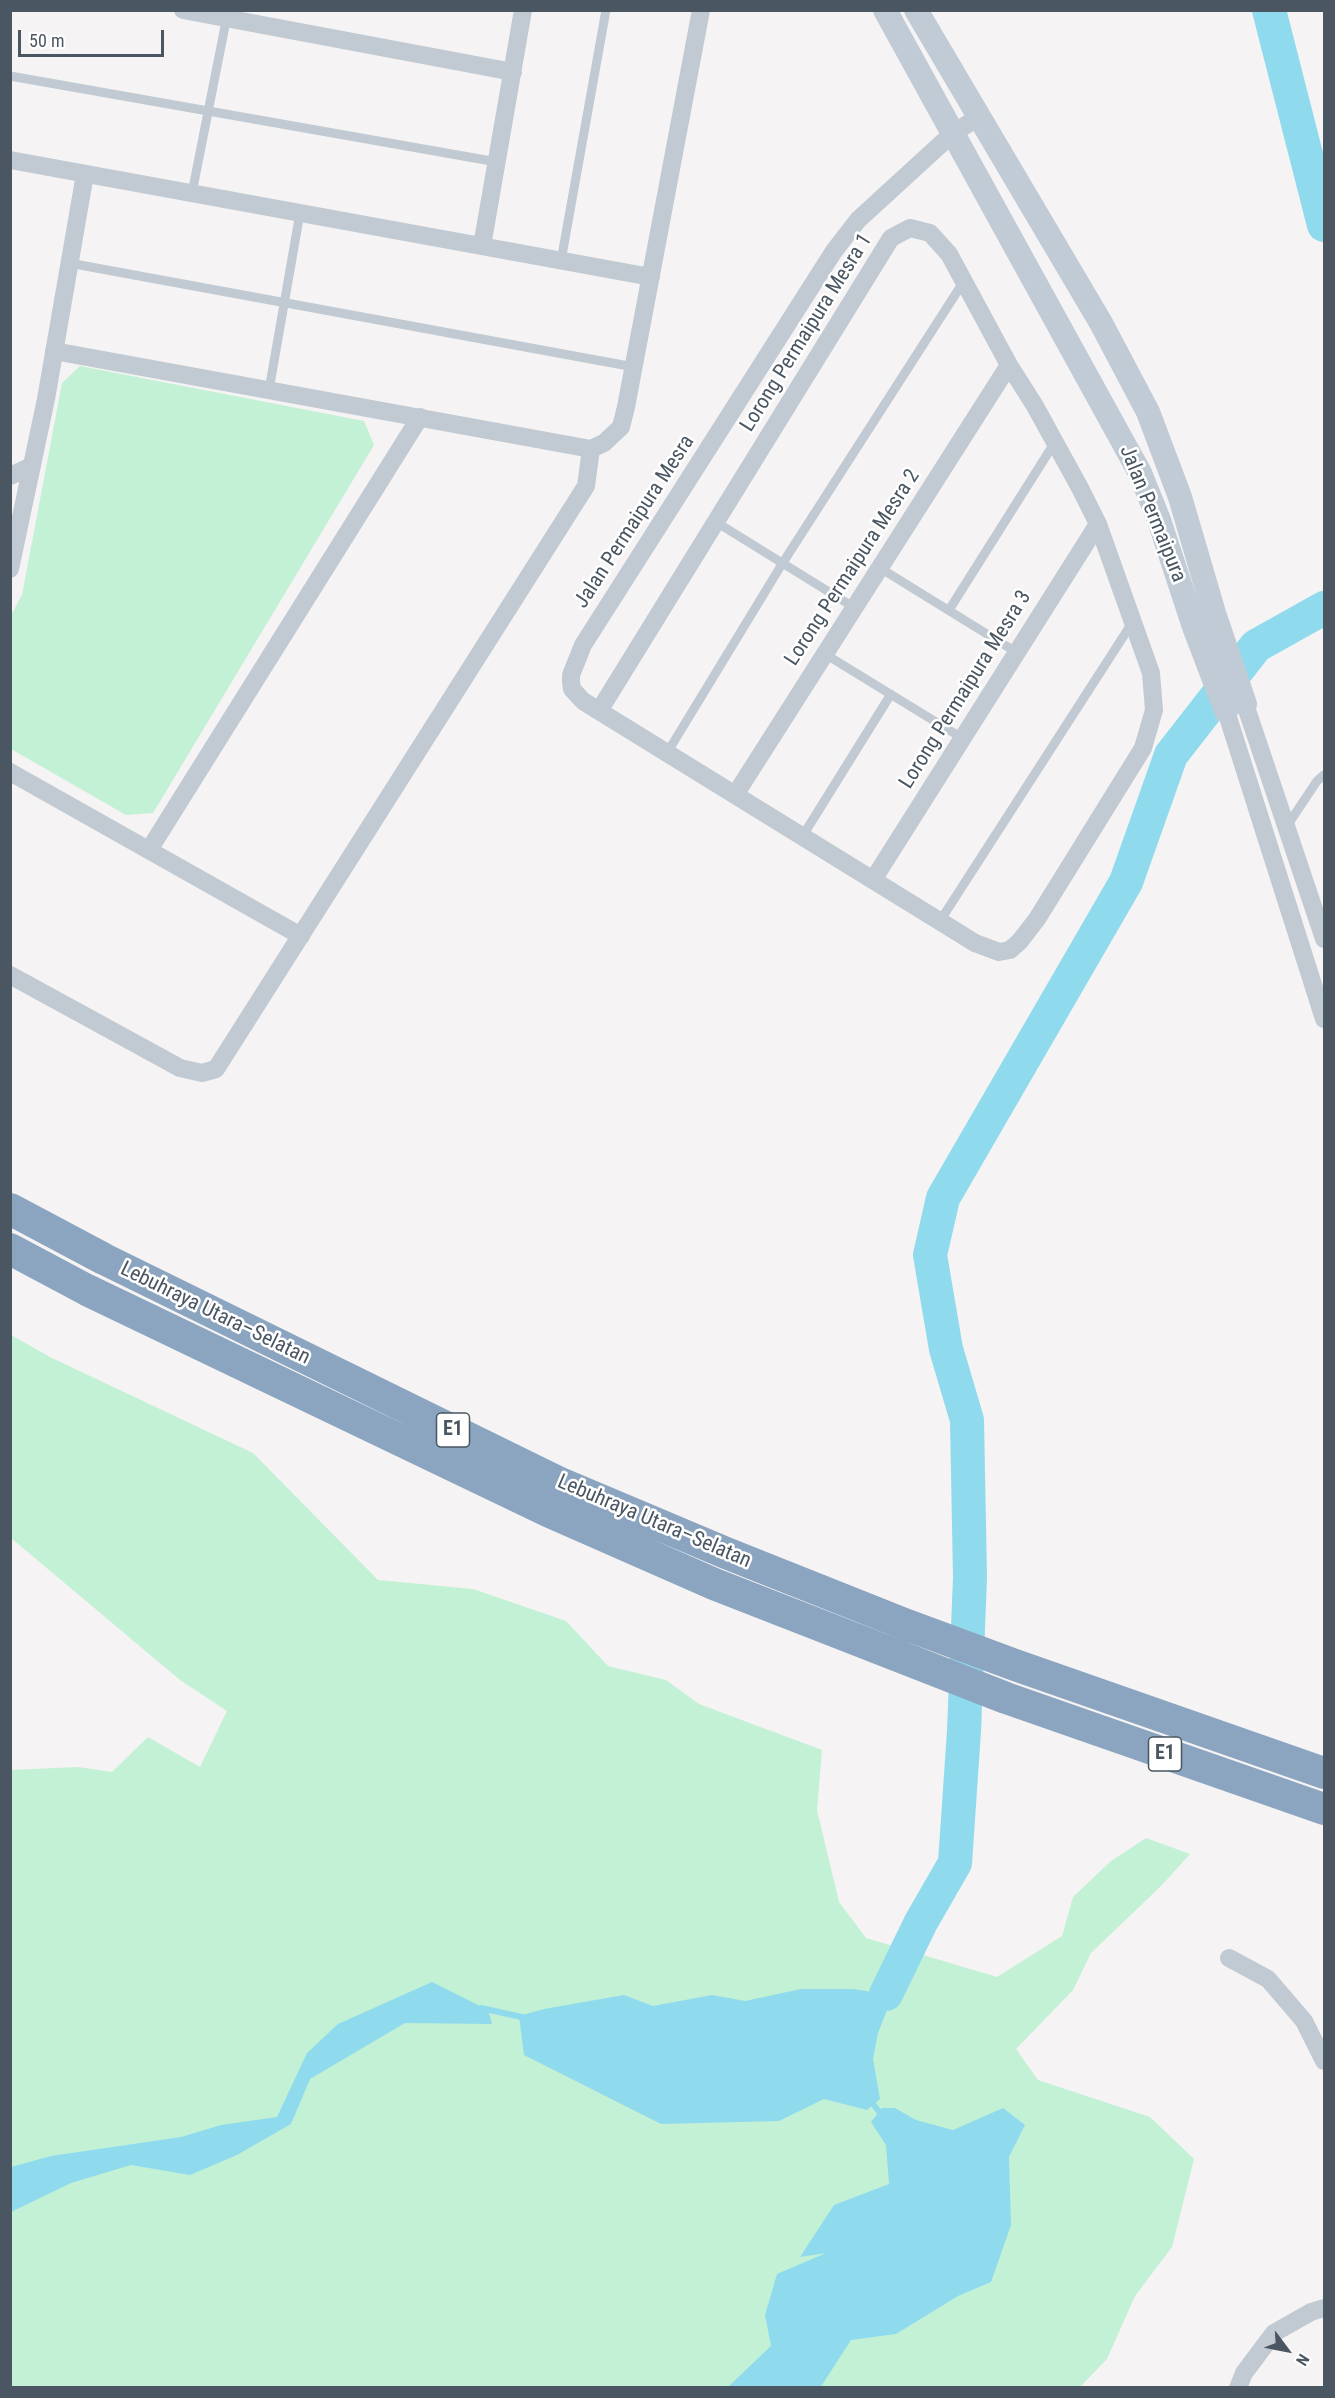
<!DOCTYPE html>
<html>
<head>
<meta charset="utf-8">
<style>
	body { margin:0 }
	#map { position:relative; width:1335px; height:2398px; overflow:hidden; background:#f5f3f3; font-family:"Roboto Condensed",sans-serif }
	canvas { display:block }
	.frame { position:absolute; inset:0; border:12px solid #4a5661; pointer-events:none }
	.north { position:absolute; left:1257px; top:2320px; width:60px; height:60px; -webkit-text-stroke:4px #fff; paint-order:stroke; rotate:122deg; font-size:16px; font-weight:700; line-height:24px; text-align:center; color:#4a5661 }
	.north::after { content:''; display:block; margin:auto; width:21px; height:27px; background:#4a5661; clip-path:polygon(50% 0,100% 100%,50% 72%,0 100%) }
	.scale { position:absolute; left:18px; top:30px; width:146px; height:27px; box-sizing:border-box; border:3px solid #4a5661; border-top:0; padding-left:8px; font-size:18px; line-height:21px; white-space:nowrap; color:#4a5661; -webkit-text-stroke:4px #fff; paint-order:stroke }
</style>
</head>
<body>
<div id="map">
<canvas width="1335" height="2398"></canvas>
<div class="frame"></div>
<div class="north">N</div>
<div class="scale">50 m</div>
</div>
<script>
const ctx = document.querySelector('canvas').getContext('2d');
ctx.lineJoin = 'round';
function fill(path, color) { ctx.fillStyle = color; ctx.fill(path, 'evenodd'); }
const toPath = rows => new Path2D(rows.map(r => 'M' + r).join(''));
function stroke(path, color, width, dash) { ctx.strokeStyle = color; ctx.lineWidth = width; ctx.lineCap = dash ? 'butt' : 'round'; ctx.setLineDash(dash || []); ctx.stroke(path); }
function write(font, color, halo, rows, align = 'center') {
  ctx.font = font + ' "Roboto Condensed",sans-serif'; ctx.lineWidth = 5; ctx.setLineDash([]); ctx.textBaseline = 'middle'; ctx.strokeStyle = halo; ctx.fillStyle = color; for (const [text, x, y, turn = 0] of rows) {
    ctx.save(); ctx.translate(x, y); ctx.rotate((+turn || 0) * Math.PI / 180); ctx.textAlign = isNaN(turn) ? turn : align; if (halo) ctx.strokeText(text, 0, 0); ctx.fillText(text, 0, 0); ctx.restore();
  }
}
const green = toPath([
	[80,366,364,421,374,445,153,813,126,815,11,749,11,615,22,595,62,383],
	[11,1335,52,1358,253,1453,378,1580,473,1589,566,1621,608,1666,666,1680,699,1704,822,1750,817,1810,839,1902,866,1938,997,1977,1062,1936,1073,1897,1111,1861,1146,1838,1190,1854,1161,1886,1091,1953,1073,1990,1016,2049,1038,2080,1150,2117,1194,2159,1172,2247,1135,2296,1107,2359,1080,2387,11,2387,10,1770,78,1767,112,1772,148,1737,200,1767,227,1711,180,1680,11,1538]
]);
const water = toPath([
	[432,1982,488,2010,492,2024,405,2023,310,2079,291,2124,237,2155,190,2175,131,2165,71,2183,11,2212,11,2167,51,2156,181,2137,221,2125,277,2117,307,2053,338,2024],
	[801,1989,853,1989,886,1994,889,2005,878,2033,873,2059,880,2099,867,2110,824,2099,779,2121,661,2124,524,2055,519,2016,544,2009,624,1995,653,2006,712,1995,745,2001],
	[882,2108,895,2108,916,2120,953,2130,1003,2108,1025,2125,1009,2157,1011,2225,991,2282,958,2296,896,2334,851,2340,822,2385,818,2387,728,2387,771,2346,765,2315,777,2274,826,2253,800,2257,834,2205,889,2184,886,2145,871,2122]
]);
const stream = toPath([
	[481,2008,526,2018],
	[870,2100,884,2118]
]);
const river = toPath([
	[1269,10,1324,225],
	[886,1994,921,1922,955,1863,964,1731,970,1577,967,1420,946,1349,930,1255,943,1198,1126,882,1171,755,1256,646,1324,608]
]);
const service = toPath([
	[10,76,497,162],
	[192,193,227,16],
	[561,261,606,10],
	[69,263,634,367],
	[269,390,300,213],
	[716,522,855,608],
	[880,568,1016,652],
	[949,610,1055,442],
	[825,654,962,738],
	[667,753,782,564,964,281],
	[1287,826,1317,781,1324,775],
	[802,837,891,694],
	[940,921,1132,623]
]);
const minor = toPath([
	[183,10,513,72],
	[10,160,651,277],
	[482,246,523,10],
	[54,351,591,449,604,443,621,427,626,407,701,10],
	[10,476,32,466],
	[10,569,46,399,85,174],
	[1245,704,1324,939],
	[599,711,891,238,910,228,930,233,949,254,1009,365,1035,406,1080,488,1098,524,1151,673,1154,710,1143,748,1037,919,1020,941,1010,950,999,952,975,943,599,711,583,701,572,689,571,682,571,675,583,645,834,251,858,220,953,133,979,117],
	[1226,711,1324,1019],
	[10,772,301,936],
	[735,795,1009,365],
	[149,850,420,417],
	[873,880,1098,524],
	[10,975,180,1068,202,1073,216,1069,586,486,591,449],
	[1229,1958,1268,1979,1304,2021,1324,2061],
	[1238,2388,1244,2373,1274,2333,1311,2312,1324,2308]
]);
const secondary = toPath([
	[885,10,1140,473,1159,520,1194,627,1226,711],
	[916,10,1101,323,1148,412,1180,497,1214,613,1245,704]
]);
const motorway = toPath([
	[10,1209,104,1259,560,1483,726,1553,907,1625,1015,1665,1324,1773],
	[10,1249,87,1290,548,1511,714,1584,1006,1698,1324,1809]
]);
const shields = [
	[453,1430,33],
	[1165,1754,33]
];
const shieldNames = [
	["E1",453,1430],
	["E1",1165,1754]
];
const streetNames = [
	["Lorong Permaipura Mesra 1",807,333,-58],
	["Jalan Permaipura",1152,514,68],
	["Jalan Permaipura Mesra",635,522,-57],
	["Lorong Permaipura Mesra 2",853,568,-57],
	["Lorong Permaipura Mesra 3",966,690,-58],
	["Lebuhraya Utara–Selatan",215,1314,26],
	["Lebuhraya Utara–Selatan",654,1522,23]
];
fill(green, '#c3f1d5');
fill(water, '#90daee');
stroke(stream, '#90daee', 6);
stroke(river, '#90daee', 34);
stroke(service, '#c1cad2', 9);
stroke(minor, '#c1cad2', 18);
stroke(secondary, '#c1cbd6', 24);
stroke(motorway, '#8ba5c1', 32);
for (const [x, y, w] of shields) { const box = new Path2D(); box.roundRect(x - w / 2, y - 17, w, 34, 4.5); ctx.fillStyle = '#fff'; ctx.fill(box); stroke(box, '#4a5661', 1.5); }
write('bold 20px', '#4a5661', null, shieldNames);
write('21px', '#4a5661', '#fff', streetNames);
</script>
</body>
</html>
